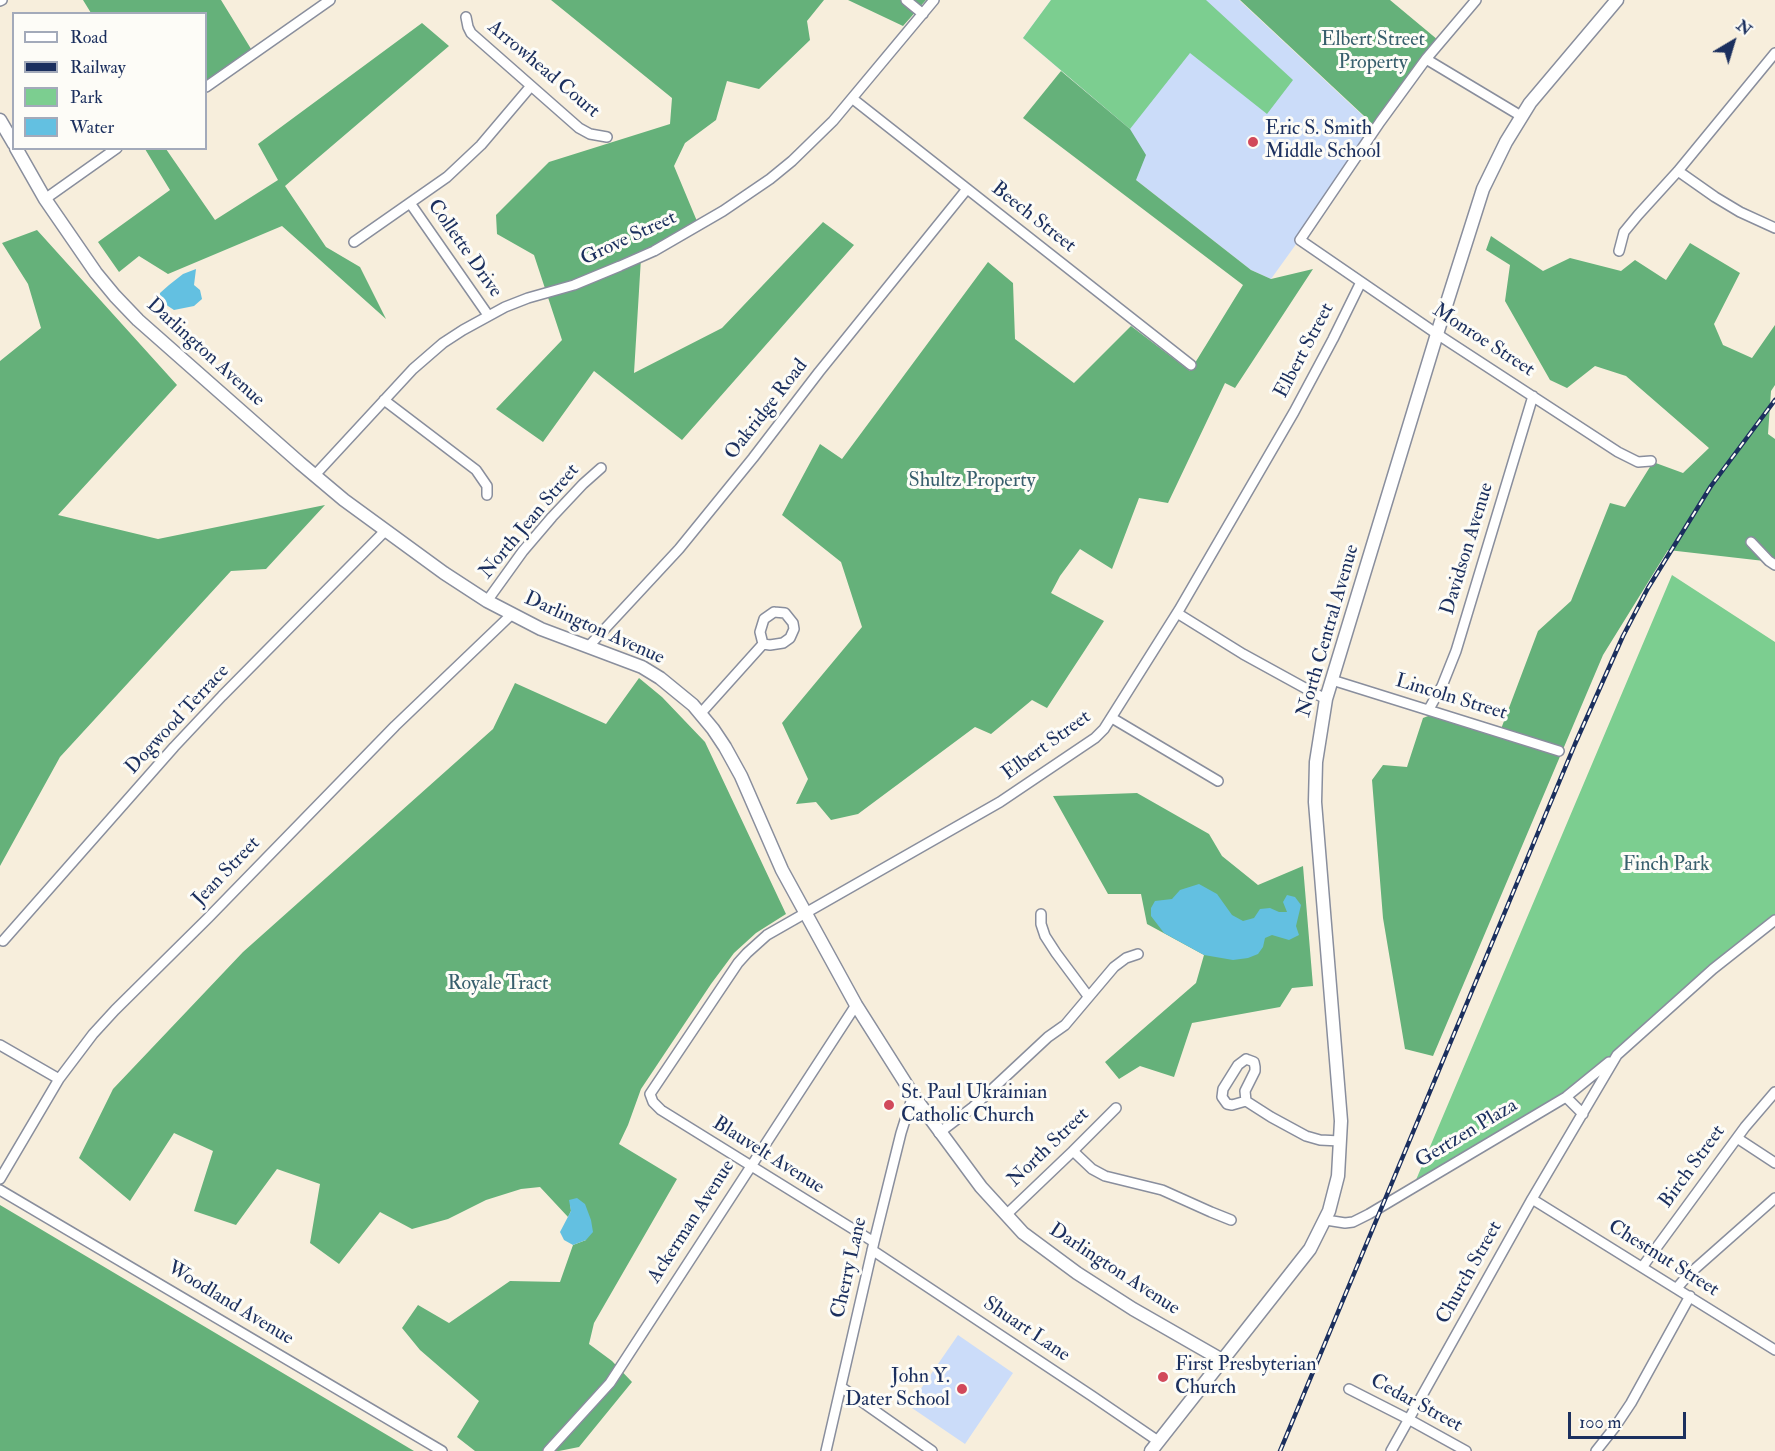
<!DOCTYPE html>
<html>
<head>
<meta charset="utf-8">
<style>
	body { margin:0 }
	#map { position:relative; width:1775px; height:1451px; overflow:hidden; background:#f7eedc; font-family:"IM FELL Double Pica",serif }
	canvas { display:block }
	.legend { position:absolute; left:12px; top:12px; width:195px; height:138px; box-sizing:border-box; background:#fdfcf7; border:2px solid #a3aaba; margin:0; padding:8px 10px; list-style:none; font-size:18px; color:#1b2f5e }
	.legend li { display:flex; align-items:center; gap:12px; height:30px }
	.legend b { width:30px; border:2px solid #a3aaba }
	.north { position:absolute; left:1703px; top:12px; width:60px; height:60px; -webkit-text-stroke:4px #fdfcf7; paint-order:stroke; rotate:38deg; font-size:16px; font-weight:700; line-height:24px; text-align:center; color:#1b2f5e }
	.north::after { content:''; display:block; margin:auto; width:21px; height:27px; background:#1b2f5e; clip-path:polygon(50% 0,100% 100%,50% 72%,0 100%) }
	.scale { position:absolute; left:1568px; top:1412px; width:118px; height:27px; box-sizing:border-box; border:3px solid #1b2f5e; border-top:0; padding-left:8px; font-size:18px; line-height:21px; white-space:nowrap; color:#1b2f5e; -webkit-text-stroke:4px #fdfcf7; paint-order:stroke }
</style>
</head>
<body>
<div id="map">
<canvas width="1775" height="1451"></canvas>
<ul class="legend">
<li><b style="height:8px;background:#fff"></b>Road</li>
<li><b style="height:8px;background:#1b2f5e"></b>Railway</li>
<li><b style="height:16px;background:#7cce90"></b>Park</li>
<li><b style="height:16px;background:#63c0e1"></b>Water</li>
</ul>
<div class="north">N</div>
<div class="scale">100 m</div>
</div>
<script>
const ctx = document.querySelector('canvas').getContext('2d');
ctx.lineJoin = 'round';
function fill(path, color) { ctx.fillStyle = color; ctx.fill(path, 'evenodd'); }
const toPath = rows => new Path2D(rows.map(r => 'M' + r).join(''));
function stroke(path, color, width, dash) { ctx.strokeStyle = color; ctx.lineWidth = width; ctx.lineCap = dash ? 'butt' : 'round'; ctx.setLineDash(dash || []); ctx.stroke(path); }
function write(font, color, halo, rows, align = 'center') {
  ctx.font = font + ' "IM FELL Double Pica",serif'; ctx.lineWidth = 6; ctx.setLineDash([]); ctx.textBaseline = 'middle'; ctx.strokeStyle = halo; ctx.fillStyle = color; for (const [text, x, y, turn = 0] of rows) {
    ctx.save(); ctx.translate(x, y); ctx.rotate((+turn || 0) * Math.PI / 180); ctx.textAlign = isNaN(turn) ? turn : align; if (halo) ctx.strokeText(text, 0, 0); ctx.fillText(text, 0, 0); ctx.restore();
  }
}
const built = toPath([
	[1051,0,1239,0,1376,128,1335,190,1271,279,1251,270,1136,180,1130,129,1023,38],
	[958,1335,1013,1373,965,1444,909,1406]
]);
const green = toPath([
	[1051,0,1206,0,1293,80,1267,114,1190,53,1130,129,1023,38],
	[1672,575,1775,642,1775,915,1564,1098,1410,1194]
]);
const forest = toPath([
	[83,0,221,0,256,57,206,91,206,14,91,13],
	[551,0,824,0,807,21,810,40,759,89,727,81,716,120,685,143,674,166,699,226,641,258,634,373,722,328,823,222,854,245,682,440,594,371,543,442,496,409,562,340,534,255,497,234,496,215,549,162,670,124,672,98],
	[848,0,926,0,903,26],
	[1240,0,1390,0,1444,45,1378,129],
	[422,23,449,46,285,186,326,247,360,267,386,319,282,226,168,274,139,256,119,272,98,242,170,190,145,149,166,149,215,220,278,180,258,144],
	[1061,71,1130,129,1146,155,1136,180,1251,270,1271,279,1313,269,1235,388,1225,383,1168,503,1139,498,1112,569,1080,549,1060,576,1051,593,1104,621,1047,708,1032,700,991,734,975,727,858,814,831,820,816,802,796,804,808,779,782,723,862,627,841,562,782,515,820,444,842,459,988,262,1013,283,1015,339,1074,383,1131,326,1190,371,1243,285,1023,118],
	[37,230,177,385,58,515,158,539,325,505,266,569,231,571,60,757,0,866,0,361,41,328,28,284,2,243],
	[1491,236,1543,271,1570,258,1621,271,1635,260,1666,280,1690,243,1740,273,1714,324,1723,345,1752,358,1775,325,1775,385,1771,391,1768,434,1775,439,1775,560,1773,562,1668,550,1603,655,1433,1056,1405,1049,1383,918,1372,780,1383,765,1407,767,1423,718,1441,711,1501,729,1538,631,1571,601,1610,503,1625,507,1653,462,1683,473,1709,448,1626,376,1595,366,1567,388,1550,380,1505,301,1510,265,1486,250],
	[639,678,662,697,705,742,786,914,756,933,734,953,711,984,641,1089,628,1125,619,1144,677,1179,594,1323,589,1344,612,1361,632,1382,579,1447,559,1451,475,1451,457,1437,479,1401,420,1350,402,1328,418,1305,449,1323,510,1281,560,1282,573,1245,586,1240,570,1200,571,1211,568,1217,540,1187,521,1189,486,1200,448,1219,412,1229,380,1212,339,1264,310,1243,320,1184,277,1169,236,1225,194,1211,213,1151,174,1133,130,1201,79,1158,113,1089,243,952,493,729,515,683,606,724],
	[1137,793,1209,834,1222,856,1258,885,1303,866,1313,986,1292,988,1280,1007,1192,1023,1174,1077,1140,1066,1119,1079,1105,1062,1196,983,1204,955,1147,924,1141,894,1108,894,1053,796],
	[0,1205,414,1451,0,1451]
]);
const water = toPath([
	[196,269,194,285,200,290,202,299,194,306,174,310,159,300,160,293,169,285,183,274],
	[1199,884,1217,894,1232,915,1243,921,1254,918,1260,909,1270,908,1279,912,1287,912,1283,902,1287,895,1295,897,1301,905,1296,926,1299,935,1289,940,1272,935,1265,938,1263,947,1258,954,1248,958,1233,960,1204,955,1164,933,1151,916,1151,908,1155,901,1172,899,1180,890],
	[577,1198,585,1204,591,1220,593,1232,586,1240,573,1245,564,1240,560,1232,571,1211,569,1200]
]);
const minor = toPath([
	[906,0,923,14],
	[1476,0,1426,59,1380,122,1300,240,1437,334,1618,452,1638,462,1651,461],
	[0,1,2,0],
	[466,17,468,27,471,33,579,128,590,134,607,137],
	[1426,59,1521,116],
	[206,87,330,0],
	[853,99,1191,365],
	[1678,171,1715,197,1740,212,1775,228],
	[45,199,117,148],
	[410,203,488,315],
	[354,242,447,177,481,145,531,86],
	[1619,251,1624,232,1638,215,1678,171,1775,53],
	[384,400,476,470,487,486,487,495],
	[315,475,413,369,443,343,463,330,505,307,528,298,574,285,620,266,654,251,723,211,770,179,792,161,833,121,934,0],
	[1751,542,1769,561,1775,565],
	[487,601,523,551,552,517,583,484,601,468],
	[774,612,785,613,793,623,794,629,790,638,783,643,770,645,763,644,760,632,764,619,774,612],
	[1177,613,1243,654,1314,693,1326,699],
	[588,647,679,549,753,458,819,372,967,189],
	[1332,680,1559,751],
	[1429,709,1442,686,1456,651,1533,396],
	[701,713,763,644],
	[1112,718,1218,781],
	[1041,914,1041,924,1045,936,1056,953,1088,996],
	[3,941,174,747,222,696,386,530],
	[0,1045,59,1079],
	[1246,1059,1254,1062,1255,1067,1255,1071,1245,1091,1246,1101,1232,1105,1227,1104,1222,1097,1223,1089,1238,1065,1246,1059],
	[1566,1097,1583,1114],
	[1246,1101,1271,1117,1306,1136,1320,1140,1340,1141],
	[939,1133,973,1107,1048,1037,1065,1025,1114,967,1126,958,1138,954],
	[1737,1138,1775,1163],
	[1073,1151,1092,1169,1105,1176,1162,1190,1211,1212,1231,1220],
	[0,1179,59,1079,93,1034,115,1010,208,918,395,726,512,614],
	[0,1190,442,1451],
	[1532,1199,1775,1350],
	[1006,1215,1073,1151,1116,1108],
	[1326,1220,1345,1223,1353,1222,1369,1214,1566,1097,1609,1062],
	[874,1242,661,1110,653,1102,650,1094,738,963,747,953,767,935,1000,802,1095,738,1104,729,1179,610,1294,412,1333,339,1361,282],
	[872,1250,1092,1396,1158,1441],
	[1643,1266,1745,1127,1775,1092],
	[1677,1288,1688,1275,1775,1198],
	[841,1387,932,1451],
	[1349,1389,1410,1420,1466,1451],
	[548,1451,610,1383,856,1005],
	[826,1451,874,1242,901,1133,913,1095],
	[1391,1451,1532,1199,1617,1055,1713,969,1775,920],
	[1596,1451,1615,1427,1631,1403,1690,1296]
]);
const major = toPath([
	[0,120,14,144],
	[16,148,45,199,96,273,115,296,138,320,300,463,344,500,444,573,487,601,541,629,642,667,660,678,693,705,713,729,725,747,741,776,782,870,856,1005,913,1095,981,1187,1023,1233,1077,1273,1133,1309,1222,1360],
	[1151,1451,1310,1249,1329,1211,1338,1176,1341,1121,1315,802,1316,762,1326,699,1437,334,1483,189,1506,142,1530,103,1617,0]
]);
const rail = toPath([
	[1280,1451,1575,744,1623,636,1648,588,1711,486,1775,400]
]);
const markers = [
	[1253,142,6,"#d1495b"],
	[889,1105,6,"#d1495b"],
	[1163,1377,6,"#d1495b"],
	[962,1389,6,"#d1495b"]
];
const parkNames = [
	["Elbert Street",1373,41],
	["Property",1373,64],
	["Shultz Property",972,482],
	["Finch Park",1666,866],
	["Royale Tract",498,985]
];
const streetNames = [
	["Arrowhead Court",543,70,40],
	["Beech Street",1033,218,38],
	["Grove Street",629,239,-25],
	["Collette Drive",464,249,55],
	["Monroe Street",1483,341,33],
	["Elbert Street",1305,351,-62],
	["Darlington Avenue",205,353,42],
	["Oakridge Road",767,410,-52],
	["North Jean Street",530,522,-50],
	["Davidson Avenue",1468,549,-73],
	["Darlington Avenue",594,629,24],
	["North Central Avenue",1329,631,-74],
	["Lincoln Street",1451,698,17],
	["Dogwood Terrace",178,720,-47],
	["Elbert Street",1047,746,-36],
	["Jean Street",227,872,-46],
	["Gertzen Plaza",1467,1134,-31],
	["North Street",1049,1148,-44],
	["Blauvelt Avenue",768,1156,32],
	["Birch Street",1693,1167,-54],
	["Ackerman Avenue",692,1222,-57],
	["Chestnut Street",1663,1259,32],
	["Cherry Lane",850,1268,-77],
	["Darlington Avenue",1114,1270,33],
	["Church Street",1470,1273,-61],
	["Woodland Avenue",230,1304,31],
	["Shuart Lane",1026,1330,34],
	["Cedar Street",1416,1404,28]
];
const poiNames = [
	["Eric S. Smith",1265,130],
	["Middle School",1265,153],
	["St. Paul Ukrainian",901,1094],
	["Catholic Church",901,1117],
	["First Presbyterian",1175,1366],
	["Church",1175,1389],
	["John Y.",950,1378,"right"],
	["Dater School",950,1401,"right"]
];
fill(built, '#cbdcf9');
fill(green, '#7cce90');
fill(forest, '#65b17a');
fill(water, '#63c0e1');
stroke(minor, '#898e9d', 12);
stroke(major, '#898e9d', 15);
stroke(minor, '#fff', 9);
stroke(major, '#fff', 12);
stroke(rail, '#1b2f5e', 4.5);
stroke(rail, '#fdfcf7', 2, [7]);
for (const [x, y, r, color] of markers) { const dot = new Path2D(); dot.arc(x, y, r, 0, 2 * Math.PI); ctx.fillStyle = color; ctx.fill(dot); stroke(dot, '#fdfcf7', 2); }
write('20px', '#385f6d', '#fdfcf7', parkNames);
write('20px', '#1b2f5e', '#fdfcf7', streetNames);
write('20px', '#1b2f5e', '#fdfcf7', poiNames, 'left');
</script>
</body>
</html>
